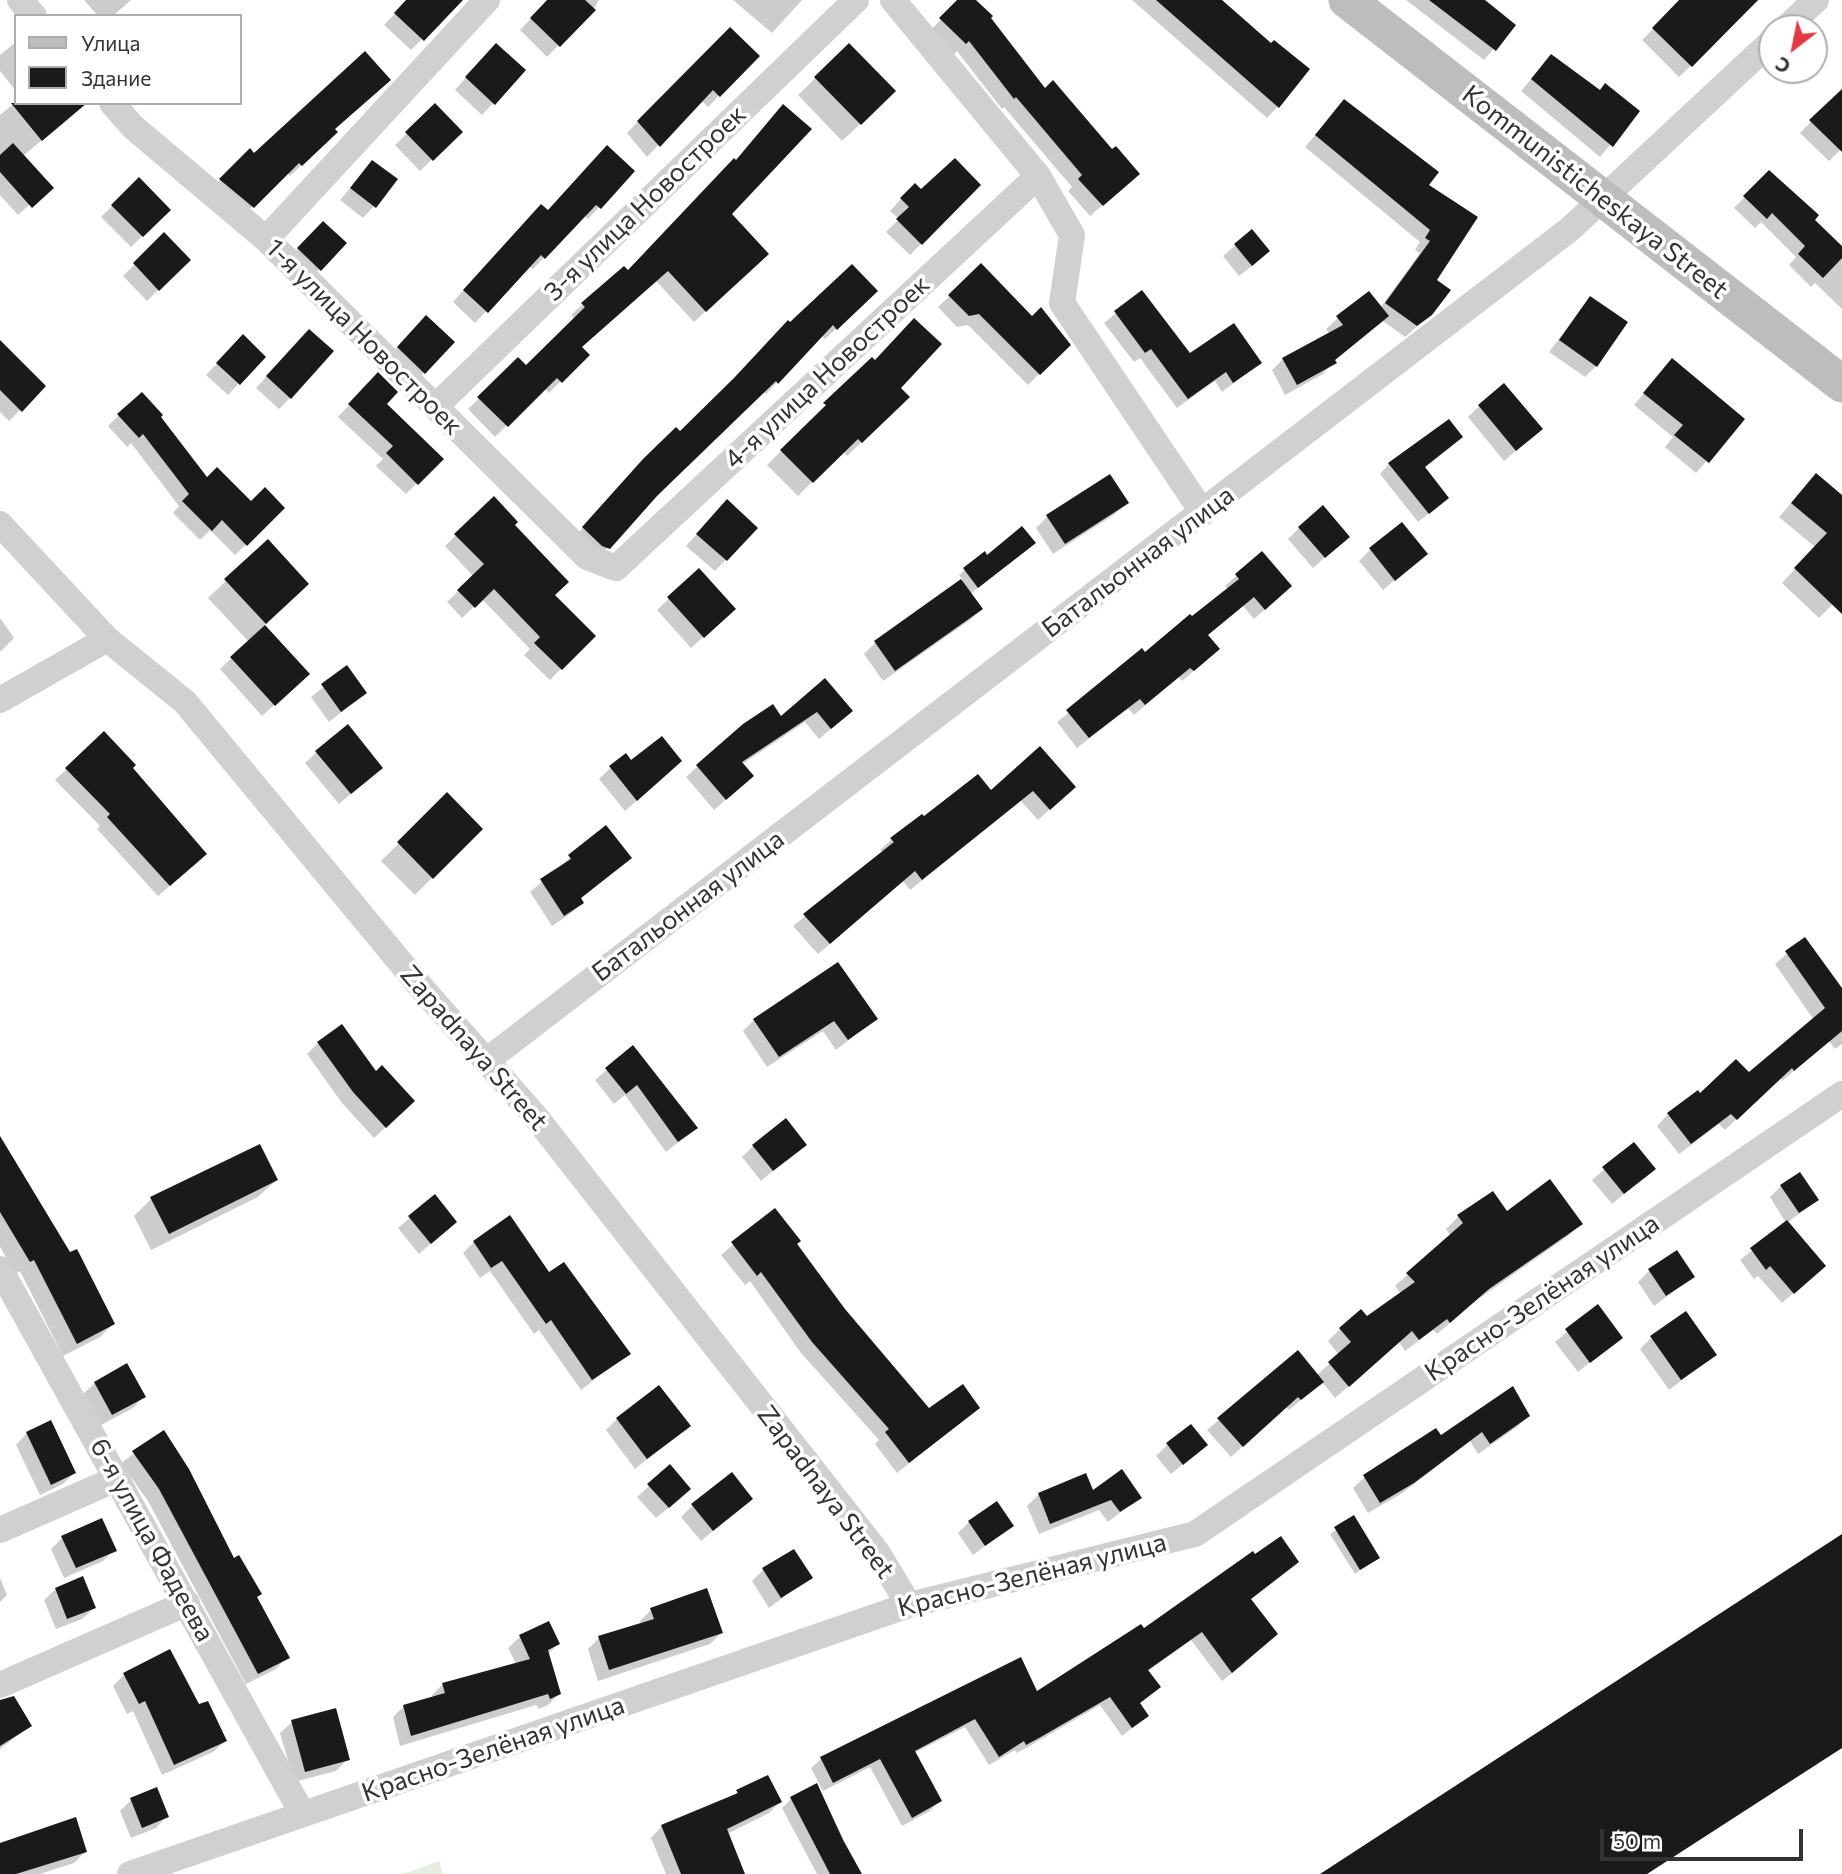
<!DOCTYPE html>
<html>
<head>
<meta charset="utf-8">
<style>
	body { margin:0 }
	#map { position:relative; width:1842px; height:1874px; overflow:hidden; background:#fff; font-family:Commissioner,sans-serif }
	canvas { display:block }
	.legend { position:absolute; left:14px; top:14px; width:228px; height:91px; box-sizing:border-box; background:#fff; border:2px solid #adadad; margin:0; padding:9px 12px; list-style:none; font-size:21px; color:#333 }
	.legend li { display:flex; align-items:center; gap:14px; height:35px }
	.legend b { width:35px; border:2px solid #adadad }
	.north { position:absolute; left:1758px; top:14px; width:70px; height:70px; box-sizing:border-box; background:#fff; border:2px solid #adadad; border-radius:50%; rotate:212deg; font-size:19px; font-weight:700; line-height:28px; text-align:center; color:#333 }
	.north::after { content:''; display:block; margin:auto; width:24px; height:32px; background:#e63946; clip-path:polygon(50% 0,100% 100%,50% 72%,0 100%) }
	.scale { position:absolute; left:1600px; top:1829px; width:203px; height:32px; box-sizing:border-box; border:4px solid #333; border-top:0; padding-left:9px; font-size:21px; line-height:24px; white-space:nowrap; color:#333; -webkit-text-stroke:5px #fff; paint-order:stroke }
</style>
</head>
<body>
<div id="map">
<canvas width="1842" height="1874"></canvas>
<ul class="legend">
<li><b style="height:9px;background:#bdbdbd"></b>Улица</li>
<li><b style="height:19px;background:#1a1a1a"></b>Здание</li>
</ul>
<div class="north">С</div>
<div class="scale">50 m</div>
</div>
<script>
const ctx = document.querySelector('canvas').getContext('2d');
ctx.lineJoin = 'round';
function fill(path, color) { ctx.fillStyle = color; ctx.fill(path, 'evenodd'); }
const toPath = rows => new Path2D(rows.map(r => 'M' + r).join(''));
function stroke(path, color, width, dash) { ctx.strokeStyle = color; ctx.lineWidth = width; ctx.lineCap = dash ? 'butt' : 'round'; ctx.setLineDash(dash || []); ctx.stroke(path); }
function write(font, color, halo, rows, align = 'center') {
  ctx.font = font + ' Commissioner,sans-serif'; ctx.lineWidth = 7; ctx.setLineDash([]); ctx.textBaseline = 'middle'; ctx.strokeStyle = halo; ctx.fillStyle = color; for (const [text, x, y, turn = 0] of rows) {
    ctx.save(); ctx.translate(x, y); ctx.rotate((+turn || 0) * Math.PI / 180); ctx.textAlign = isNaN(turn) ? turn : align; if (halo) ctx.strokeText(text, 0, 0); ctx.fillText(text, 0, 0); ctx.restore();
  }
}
const green = toPath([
	[439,1861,443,1874,403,1874]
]);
const shadow = toPath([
	[84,0,131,0,113,16,98,16],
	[408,0,461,0,411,50,384,25],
	[549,0,599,0,593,10,547,57,520,30],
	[733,0,802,0,772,33],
	[959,0,974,0,1044,90,1126,185,1090,216,1068,191,1072,187,1004,107,1002,109,957,51,954,54,930,31],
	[1132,0,1214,0,1271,45,1278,106,1267,118],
	[1406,0,1482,0,1514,25,1484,60],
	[1704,0,1759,0,1679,77,1642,40,1677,5],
	[16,42,16,91,0,71,0,55],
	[849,46,876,109,842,141,798,95],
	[485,56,524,70,482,115,455,90],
	[757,56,708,107,701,100,647,157,627,133,661,97,663,99],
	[1551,56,1599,92,1638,111,1600,157,1521,91],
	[1842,90,1842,148,1829,161,1800,133],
	[16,102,73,114,23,156,38,197,18,215,0,195,0,115],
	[1344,102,1427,185,1434,280,1431,314,1405,337,1383,321,1334,361,1323,374,1285,395,1272,370,1283,359,1330,334,1326,329,1338,318,1380,308,1420,253,1415,250,1420,242,1305,147],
	[435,106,460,132,420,171,395,145],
	[333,129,336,132,290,176,287,173,241,218,209,191,250,151,254,155],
	[372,162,374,206,363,218,340,200],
	[735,162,729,214,755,265,694,322,656,281,580,348,587,355,549,393,544,388,495,437,468,409,518,360,526,368,575,319,571,315,583,304,628,273],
	[632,171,588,219,584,215,533,269,529,266,475,323,453,302,530,217,548,212],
	[1769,172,1842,249,1842,309,1815,283,1811,287,1789,265,1796,257,1761,222,1755,228,1734,208],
	[139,179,169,210,131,247,101,217],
	[979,185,910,255,886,232,899,219,890,211,903,197],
	[323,223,344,243,308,281,287,260],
	[1252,231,1257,262,1239,276,1223,256],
	[164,235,189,260,147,301,123,276],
	[981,266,1032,319,1069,344,1028,385,968,325,957,327,938,307],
	[1142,292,1190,356,1260,363,1222,392,1215,381,1177,408,1140,358,1134,362,1104,323],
	[1590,298,1596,366,1585,377,1549,352],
	[865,302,825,339,821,335,766,394,763,391,653,497,597,559,572,540,632,473,680,433,790,324],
	[415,329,452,342,413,384,387,359],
	[243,337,264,357,228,395,206,375],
	[0,342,44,386,9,421,0,412],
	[298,342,290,398,279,409,256,388],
	[872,360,899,388,894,411,847,456,843,451,798,496,767,465],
	[1672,360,1743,419,1696,473,1665,447,1673,437,1634,405],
	[367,386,441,459,406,494,376,466,383,459,338,417],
	[1479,406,1541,429,1504,461,1468,417],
	[119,415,159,417,207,479,251,504,283,508,235,555,210,530,200,540,173,513,179,506,131,443,127,447,108,426],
	[1461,437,1423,468,1437,507,1418,522,1380,474,1389,464],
	[1109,477,1126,503,1115,514,1053,554,1036,528,1047,517],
	[1803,489,1842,498,1842,595,1819,618,1782,583,1815,547,1779,517],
	[493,499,512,525,552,596,593,636,550,680,524,655,530,649,482,599,462,618,447,602,473,576,445,546],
	[716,513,756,528,715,571,686,546],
	[1299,528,1348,537,1313,568,1288,539],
	[268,541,290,601,263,626,308,674,262,716,220,669,249,642,208,598],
	[1029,548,970,594,981,609,970,620,883,681,864,654,875,643,963,580,959,575,984,554,987,557],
	[1370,550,1426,554,1383,590,1359,561],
	[1262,553,1279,597,1254,619,1243,606,1206,636,1207,660,1182,681,1179,677,1134,715,1128,708,1077,748,1057,722,1229,590,1225,586],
	[699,570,722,620,691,648,657,610],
	[0,618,14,638,0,652],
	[347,668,365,693,329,722,311,697],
	[825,681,839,722,819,739,805,722,741,765,740,787,714,810,686,777,698,766,781,719],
	[104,734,131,768,194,865,158,896,97,829,100,826,55,780],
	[1040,749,1062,798,1038,820,1021,801,910,890,903,881,818,954,793,926,883,853,880,850,892,839,924,819,991,793],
	[317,752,381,768,339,804,305,763],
	[631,762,669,772,625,811,599,779,611,767],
	[447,795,481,829,415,895,381,861],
	[606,827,630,858,579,900,582,903,570,914,552,926,530,892],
	[1804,939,1842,991,1842,1044,1835,1049,1829,1041,1782,1081,1780,1077,1725,1130,1719,1124,1679,1154,1657,1126,1668,1114,1748,1075,1814,1020,1775,964],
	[876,1019,836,1050,823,1031,767,1067,743,1031,754,1020],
	[318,1043,402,1112,374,1138,342,1103,307,1054],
	[633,1048,696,1128,666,1152,625,1095,614,1104,595,1080],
	[0,1136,113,1324,100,1337,63,1356,20,1271,16,1274,0,1247],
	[804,1144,761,1181,742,1157,753,1146],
	[1634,1144,1654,1169,1612,1204,1592,1180],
	[276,1180,258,1197,151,1250,134,1216,151,1199],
	[1781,1186,1817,1200,1787,1223,1812,1277,1782,1303,1758,1276,1754,1279,1740,1260,1786,1223,1770,1197],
	[434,1197,455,1222,419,1254,398,1228],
	[775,1210,843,1310,929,1411,978,1408,897,1473,875,1444,879,1440,801,1353,750,1281,745,1285,721,1255],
	[1506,1214,1581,1223,1568,1236,1474,1302,1437,1334,1433,1330,1405,1351,1399,1342,1335,1398,1322,1382,1289,1410,1286,1407,1231,1457,1207,1430,1298,1352,1316,1376,1339,1355,1328,1341,1340,1329,1367,1319,1401,1294,1395,1286,1451,1236,1446,1229,1458,1217],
	[474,1242,549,1275,628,1354,581,1390,539,1330,534,1334,490,1271,480,1278,463,1253],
	[1649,1271,1693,1277,1654,1306,1638,1282],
	[1598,1306,1621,1337,1578,1372,1555,1342],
	[1651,1338,1715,1355,1669,1390,1640,1349],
	[127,1365,144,1396,133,1408,101,1425,83,1394,95,1383],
	[1512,1388,1528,1416,1517,1427,1478,1454,1470,1441,1401,1494,1368,1513,1353,1488,1365,1477,1440,1437],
	[617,1419,689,1426,635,1469,606,1430],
	[163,1432,287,1657,276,1669,246,1684,148,1501,121,1463],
	[27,1433,74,1473,63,1484,40,1495,16,1445],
	[1167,1445,1206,1445,1171,1474,1156,1456],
	[670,1467,678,1500,656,1518,637,1497],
	[1092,1492,1139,1497,1108,1522,1099,1510,1039,1534,1027,1506,1039,1494],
	[751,1499,701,1541,681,1517,693,1505],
	[1353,1518,1378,1558,1355,1574,1330,1534],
	[969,1522,1012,1526,973,1555,958,1533],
	[62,1538,114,1550,103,1561,64,1578,51,1549],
	[1297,1562,1250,1600,1250,1658,1240,1667,1222,1681,1191,1640,1147,1672,1159,1687,1139,1704,1147,1716,1122,1736,1100,1705,1028,1747,1016,1753,1015,1750,989,1765,965,1727,914,1753,939,1801,930,1811,902,1826,870,1767,823,1791,811,1768,821,1759,1036,1693,1143,1630],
	[763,1570,810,1577,769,1608,752,1581],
	[0,1578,7,1595,0,1602],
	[56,1589,94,1608,82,1619,56,1629,44,1600],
	[651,1610,721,1633,710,1644,598,1681,588,1649,599,1638,641,1625,640,1621],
	[548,1623,558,1644,547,1655,559,1694,548,1705,539,1709,536,1705,400,1746,393,1717,404,1706,433,1698,432,1695,443,1684,516,1664,508,1648,520,1637],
	[124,1675,199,1707,225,1741,213,1752,162,1775,133,1711,127,1714,113,1686],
	[0,1705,30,1726,0,1749],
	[292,1722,348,1759,336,1771,294,1782,280,1733],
	[817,1786,861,1874,817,1874,782,1808,791,1799],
	[737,1792,780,1802,769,1813,727,1834,743,1874,666,1874,651,1838,662,1826,732,1798],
	[131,1800,167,1816,156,1828,131,1838,120,1811],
	[0,1845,85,1852,74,1863,40,1874,0,1874]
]);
const building = toPath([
	[406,0,463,0,424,41,394,13],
	[547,0,585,0,596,10,560,47,530,18],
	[957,0,976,0,993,16,991,18,1045,88,1053,80,1112,149,1116,146,1140,174,1103,206,1078,179,1082,175,1016,97,1014,99,969,41,966,44,939,18],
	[1156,0,1222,0,1271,43,1274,40,1310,69,1279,108],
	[1429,0,1485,0,1516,25,1496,51],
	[1679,0,1758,0,1692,67,1652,28],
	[730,27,760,56,720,97,713,90,660,147,637,121],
	[496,43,526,70,495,105,465,77],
	[849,43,896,91,861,125,814,77],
	[365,51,391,80,335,129,338,132,302,166,299,163,254,208,219,179,250,148,254,153],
	[1551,54,1600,90,1605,83,1640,111,1613,147,1531,79],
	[1842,89,1842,152,1809,120],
	[1344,99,1439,172,1429,185,1478,217,1437,280,1451,290,1432,315,1417,326,1385,303,1430,241,1425,238,1430,230,1315,135],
	[11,103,87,103,42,141],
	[435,103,463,132,433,161,405,132],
	[783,104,812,129,732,214,769,254,706,312,668,271,582,347,590,355,562,383,557,378,508,427,477,397,518,357,526,365,585,307,581,303,624,266,628,270,734,158,736,160],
	[13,143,54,188,32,208,0,172,0,155],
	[607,145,635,171,601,209,596,205,545,259,541,255,488,313,463,290,541,204,548,210],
	[955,158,981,185,922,245,896,219,909,207,900,198,915,183,921,189],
	[372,160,398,179,376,208,350,188],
	[1769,170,1819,215,1815,220,1842,246,1842,258,1823,278,1798,254,1805,246,1772,213,1767,219,1743,196],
	[139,177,171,210,143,237,111,205],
	[323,221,347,243,321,271,297,248],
	[1252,229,1270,251,1252,266,1234,244],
	[164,232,191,260,159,291,133,263],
	[981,263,1032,316,1041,307,1071,345,1040,375,979,314,969,316,948,295],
	[852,264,878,291,837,330,833,325,778,384,776,381,657,496,610,549,602,546,582,527,643,459,676,427,680,431,734,378,788,320,790,322],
	[1142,290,1190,353,1234,323,1262,363,1233,383,1226,372,1188,399,1151,349,1145,353,1114,311],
	[1369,291,1389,316,1335,360,1337,363,1297,385,1282,358,1343,325,1336,316],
	[1590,296,1628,322,1597,367,1559,340],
	[426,315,455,342,425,374,397,347],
	[914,318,942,344,901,388,910,397,862,443,858,439,813,483,780,450,826,405,823,403,872,357,875,360],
	[309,329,334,351,291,399,266,376],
	[243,334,266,357,240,385,216,363],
	[0,340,46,386,22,412,0,390],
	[1672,358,1745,419,1709,463,1674,435,1683,425,1643,393],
	[378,372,398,392,387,404,444,459,418,485,386,453,393,446,348,404],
	[1504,383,1543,429,1516,451,1478,405],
	[142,392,163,415,161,417,207,477,217,467,251,501,265,487,285,508,247,546,222,520,212,531,182,501,189,494,143,434,139,438,117,414],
	[1449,419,1463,437,1425,467,1449,498,1429,514,1388,463],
	[1816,473,1842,495,1842,614,1794,568,1827,533,1791,503],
	[1110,474,1129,503,1065,544,1046,515],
	[494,496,518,522,515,525,569,582,555,595,596,636,562,670,534,643,540,637,494,589,475,608,457,590,484,564,454,534],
	[727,499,758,528,727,561,696,534],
	[1323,505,1350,537,1325,558,1298,527],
	[1402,522,1428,554,1395,581,1369,548],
	[1022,526,1036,543,978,588,963,568,985,551,987,555],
	[268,539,309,584,266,624,224,579],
	[1262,551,1292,586,1265,610,1254,597,1208,635,1220,649,1194,671,1190,668,1145,705,1140,699,1089,738,1066,710,1142,648,1145,652,1190,614,1192,616,1239,579,1235,574],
	[699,568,736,609,704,638,667,597],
	[961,579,983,609,895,671,874,641],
	[265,625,310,674,275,706,230,657],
	[347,665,367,693,341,712,321,684],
	[825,678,853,711,831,729,817,712,742,762,754,776,726,800,696,765,743,724,773,704,781,716],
	[348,724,383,768,351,794,315,751],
	[104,731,136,765,133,768,207,854,170,886,107,817,110,814,65,768],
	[662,736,682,761,637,801,609,766,626,753,631,760],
	[1040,746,1076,787,1050,810,1033,791,922,880,915,871,830,944,803,914,894,842,890,838,922,814,924,816,978,774,991,790],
	[447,792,483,829,433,879,397,842],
	[606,825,632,858,581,898,584,903,564,916,540,879,571,859,568,855],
	[1805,937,1842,988,1842,1031,1794,1071,1792,1068,1737,1120,1731,1114,1691,1144,1667,1113,1698,1090,1700,1093,1736,1059,1749,1072,1825,1008,1785,951],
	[838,962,878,1019,848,1040,834,1021,779,1057,753,1019],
	[342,1024,376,1071,382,1065,415,1101,386,1128,353,1092,317,1042],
	[633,1045,698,1128,678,1142,637,1085,626,1094,605,1068],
	[786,1118,807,1145,773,1171,752,1145],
	[0,1136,70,1252,77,1249,115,1324,77,1344,34,1260,30,1262,0,1212],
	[1634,1142,1656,1169,1624,1194,1602,1167],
	[260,1144,278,1180,169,1234,150,1197],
	[1800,1172,1819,1200,1799,1213,1780,1185],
	[1550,1179,1583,1224,1489,1289,1450,1323,1447,1319,1419,1340,1412,1331,1349,1387,1328,1362,1351,1342,1339,1328,1361,1309,1367,1316,1415,1282,1406,1273,1463,1223,1457,1215,1493,1191,1507,1211],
	[435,1194,457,1222,431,1244,408,1216],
	[775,1208,801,1241,797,1244,845,1309,929,1408,963,1384,980,1408,909,1463,885,1432,889,1429,812,1342,761,1272,757,1276,731,1242],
	[510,1215,549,1272,564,1262,631,1354,592,1380,551,1320,546,1324,502,1261,491,1268,473,1241],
	[1787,1220,1826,1266,1794,1294,1770,1266,1766,1270,1750,1248],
	[1677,1250,1695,1277,1666,1296,1648,1269],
	[1598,1304,1623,1338,1590,1363,1565,1329],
	[1686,1311,1717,1355,1681,1380,1650,1336],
	[1298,1350,1324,1382,1301,1400,1298,1397,1243,1447,1217,1418],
	[127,1363,146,1397,112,1415,94,1382],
	[659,1385,691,1426,647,1459,616,1418],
	[1513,1386,1530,1416,1490,1444,1482,1432,1414,1483,1380,1503,1363,1475,1436,1428,1441,1435],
	[51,1420,76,1473,51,1485,26,1432],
	[1191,1424,1208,1445,1183,1465,1166,1443],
	[164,1430,189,1469,234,1558,239,1555,262,1594,257,1597,290,1658,258,1674,159,1489,132,1451],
	[670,1464,691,1489,669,1508,647,1484],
	[1122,1469,1142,1498,1120,1512,1111,1500,1050,1524,1038,1493,1086,1473,1093,1490],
	[732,1472,753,1499,713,1531,691,1504],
	[997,1501,1014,1526,985,1546,968,1521],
	[1354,1515,1380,1558,1360,1570,1334,1527],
	[102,1518,117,1551,76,1568,61,1536],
	[1842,1534,1842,1748,1647,1874,1320,1874],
	[1281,1536,1299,1562,1251,1599,1278,1634,1232,1673,1202,1632,1148,1670,1161,1687,1140,1703,1149,1716,1132,1728,1110,1697,1039,1738,1026,1745,1024,1741,999,1757,975,1719,915,1751,942,1801,912,1818,880,1759,833,1783,820,1757,1021,1657,1037,1691,1141,1624,1144,1628,1253,1551,1255,1554],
	[794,1549,813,1578,781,1598,762,1568],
	[83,1576,96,1608,67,1619,55,1588],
	[707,1588,723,1633,609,1670,598,1636,654,1619,650,1608],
	[549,1621,560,1644,548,1650,561,1694,550,1699,548,1694,411,1736,403,1705,445,1693,442,1683,530,1659,519,1635],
	[170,1649,199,1704,208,1701,227,1741,174,1765,145,1701,139,1704,123,1673],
	[14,1696,32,1726,0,1746,0,1700],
	[336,1708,350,1760,305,1772,291,1720],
	[768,1775,782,1802,727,1829,745,1874,681,1874,661,1825,738,1793,736,1790],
	[817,1783,843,1840,862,1874,830,1874,790,1797],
	[157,1787,169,1817,142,1828,130,1798],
	[76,1817,87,1852,16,1874,0,1874,0,1843]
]);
const street = toPath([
	[20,0,34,16],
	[893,0,1038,176,1072,235,1062,303,1203,513],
	[1786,28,1816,0],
	[112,103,133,127,266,239,587,557,616,568,1038,176],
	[266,239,487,0],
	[435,407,856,0],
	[0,524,107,639,185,702,420,986,535,1116,877,1552,909,1605],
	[0,700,107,639],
	[486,1061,1570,229,1772,41],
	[0,1269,302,1813],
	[0,1530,118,1478],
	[0,1685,187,1603],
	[130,1874,909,1605,1195,1534,1842,1094]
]);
const secondary = toPath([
	[1347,0,1842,384]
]);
const streetNames = [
	["Kommunisticheskaya Street",1595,192,38],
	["3-я улица Новостроек",645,203,-44],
	["1-я улица Новостроек",364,337,45],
	["4-я улица Новостроек",827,372,-43],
	["Батальонная улица",1138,562,-37],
	["Батальонная улица",688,906,-37],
	["Zapadnaya Street",474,1048,49],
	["Красно-Зелёная улица",1542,1298,-34],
	["Zapadnaya Street",826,1492,53],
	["6-я улица Фадеева",152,1540,61],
	["Красно-Зелёная улица",1032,1575,-14],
	["Красно-Зелёная улица",493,1749,-19]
];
fill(green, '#e6ecdf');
fill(shadow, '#0003');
fill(building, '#1a1a1a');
stroke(street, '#d0d0d0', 26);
stroke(secondary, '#bdbdbd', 37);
write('26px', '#333', '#fff', streetNames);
</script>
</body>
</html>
